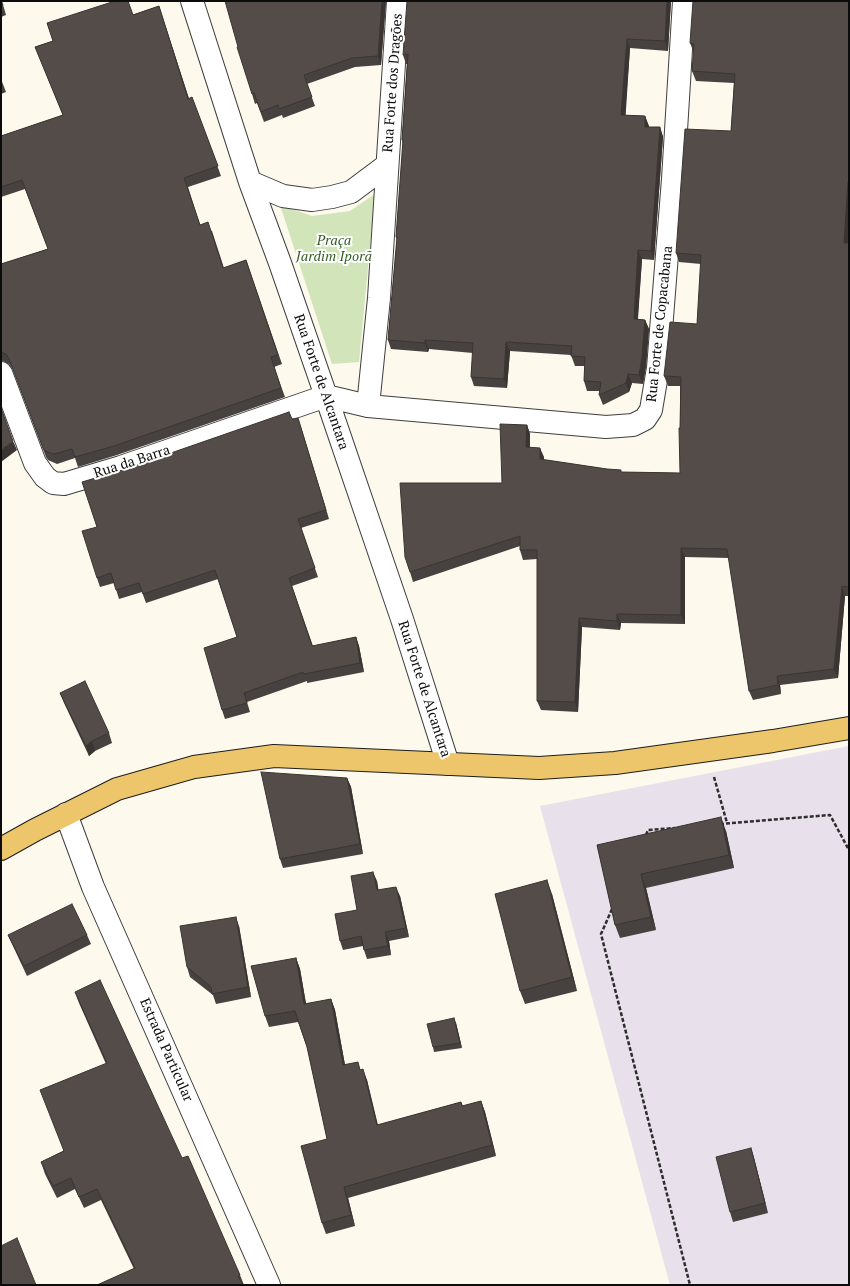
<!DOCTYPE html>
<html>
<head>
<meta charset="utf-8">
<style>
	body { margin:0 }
	#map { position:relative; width:850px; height:1286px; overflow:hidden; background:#fdf9ec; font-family:"PT Serif",serif }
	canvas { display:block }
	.frame { position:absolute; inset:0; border:2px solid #0c0c0c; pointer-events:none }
</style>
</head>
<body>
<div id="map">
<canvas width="850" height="1286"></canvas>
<div class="frame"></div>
</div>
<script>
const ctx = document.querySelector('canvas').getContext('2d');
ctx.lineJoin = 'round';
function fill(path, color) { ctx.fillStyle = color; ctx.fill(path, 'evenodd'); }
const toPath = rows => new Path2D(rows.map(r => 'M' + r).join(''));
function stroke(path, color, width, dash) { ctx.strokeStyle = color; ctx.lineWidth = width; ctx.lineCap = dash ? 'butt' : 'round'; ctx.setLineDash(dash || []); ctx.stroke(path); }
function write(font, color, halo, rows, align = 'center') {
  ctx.font = font + ' "PT Serif",serif'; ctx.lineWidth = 4; ctx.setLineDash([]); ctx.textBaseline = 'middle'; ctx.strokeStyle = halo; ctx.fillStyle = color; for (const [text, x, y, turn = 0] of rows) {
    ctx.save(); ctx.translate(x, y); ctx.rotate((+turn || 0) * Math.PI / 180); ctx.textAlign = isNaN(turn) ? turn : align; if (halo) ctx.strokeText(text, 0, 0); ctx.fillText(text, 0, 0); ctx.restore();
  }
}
const industrial = toPath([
	[849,746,849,1285,670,1285,540,806]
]);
const green = toPath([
	[375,194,359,362,332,364,280,205,312,216,350,211]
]);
const path = toPath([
	[714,777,727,823],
	[720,824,830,815,849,850],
	[646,835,648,830,675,828],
	[612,909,601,934,690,1285]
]);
const minor = toPath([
	[192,1,250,182,280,263,326,396,402,619,448,764],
	[250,182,283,196,312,200,332,197,351,192,387,165],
	[1,373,35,463,45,477,53,483,64,484,121,467,326,396,368,406,606,427,633,425,645,419,651,410,658,368,673,179,684,1],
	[368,406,379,298,398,1],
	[66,814,93,887,269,1285]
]);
const major = toPath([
	[1,849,35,830,117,789,194,767,274,756,539,768,615,763,773,741,849,728]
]);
const wall = toPath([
	[1,1,2,1,6,15,1,17],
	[386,1,381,65,355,67,307,84,315,106,283,118,282,115,264,122,257,103,255,104,252,94,238,47],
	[671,1,668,51,630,48,625,115,645,116,649,127,660,127,663,137,654,260,642,259,638,319,645,320,649,329,646,366,643,384,632,383,629,392,603,405,599,395,600,391,587,391,584,381,585,366,575,366,571,355,510,351,507,388,474,386,471,377,473,353,429,349,428,352,391,349,388,340,397,240,396,237,403,144,402,140,407,64,406,64,403,55],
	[849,1,849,232,848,243,849,243,849,596,845,596,838,678,780,685,781,694,753,700,749,691,729,558,685,557,685,624,621,623,620,630,582,627,578,712,541,710,537,701,537,559,523,560,520,550,520,546,413,582,410,572,502,483,527,425,530,434,530,447,544,457,544,460,607,469,621,470,621,472,680,473,680,386,668,386,664,376,697,324,701,264,679,262,676,253,731,131,734,83,696,81,692,71,694,53,690,43],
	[159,6,189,99,192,97,221,176,188,187,200,225,212,231,224,268,246,260,282,364,274,367,285,397,117,455,78,467,75,458,57,464,48,460,46,457,13,369,9,364,3,361,1,361,1,264,48,249,25,189,1,197,1,136,63,115,35,47],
	[1,79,6,92,1,94],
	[298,418,329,519,301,528,318,577,292,586,313,646,356,637,359,646,364,672,307,683,307,681,247,702,250,712,225,719,222,710,237,637,218,579,146,603,142,592,119,599,114,583,100,587,97,578,97,527,292,419],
	[60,693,109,733,112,743,95,751,89,756,64,703],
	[347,778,351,787,363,854,283,868,280,859],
	[726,831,734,868,646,888,656,930,620,938,615,925,597,845],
	[377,881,378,890,400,896,409,937,389,941,391,955,367,959,364,950,363,946,343,950,340,941,357,910],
	[552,894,577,991,525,1004,520,991],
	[239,926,251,997,216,1004,213,995,190,977,187,967],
	[8,935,87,935,91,944,27,976,12,944],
	[296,958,300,969,306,1004,331,999,335,1010,345,1065,361,1070,367,1080,378,1125,461,1102,463,1106,481,1101,485,1112,496,1156,348,1198,355,1226,326,1234,322,1223,327,1139,307,1047,298,1022,269,1027,265,1016],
	[75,992,182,1158,240,1275,244,1285,97,1285,134,1269,101,1200,84,1208,75,1189,57,1198,45,1174,41,1162,63,1151,106,1064,79,1003],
	[456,1023,462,1048,434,1052,433,1047],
	[751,1148,754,1158,768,1213,733,1222,730,1212]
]);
const shadedWall = toPath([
	[382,1,386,1,381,65,378,56],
	[667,1,671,1,668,51,665,41],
	[159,6,162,15,192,108,188,99],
	[627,39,630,48,625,125,621,115],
	[645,116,649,126,648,136,645,127],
	[660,127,663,137,654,260,651,251],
	[848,182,849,185,849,232,848,252,844,243],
	[638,250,642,259,637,328,634,319],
	[645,320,649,329,646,366,643,384,639,375],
	[425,340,429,349,428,352,425,343],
	[506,342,510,351,507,388,504,379],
	[628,374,632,383,629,392,626,383],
	[298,418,301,427,329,519,326,510],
	[527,425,530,434,529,457,526,447],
	[13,441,17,450,1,462,1,450],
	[540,448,544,457,543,468,540,459],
	[681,548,685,557,685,624,681,615],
	[842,586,845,596,838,678,834,669],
	[617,614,621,623,620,630,617,621],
	[579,618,582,627,578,712,575,702],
	[356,637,359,646,364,672,360,663],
	[777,676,780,685,781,694,778,685],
	[92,741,95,751,89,756,86,746],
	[347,778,351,787,363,854,360,844],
	[721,817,726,831,734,868,729,855],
	[373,872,377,881,380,899,377,890],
	[641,874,646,888,656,930,651,917],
	[547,880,552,894,577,991,572,977],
	[396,887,400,896,409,937,406,928],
	[236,917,239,926,251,997,248,987],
	[385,932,389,941,391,955,388,946],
	[296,958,300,969,308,1015,304,1004],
	[331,999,335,1010,347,1076,343,1065],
	[454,1018,456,1023,462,1048,460,1043],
	[363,1069,367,1080,380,1136,377,1125],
	[481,1101,485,1112,496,1156,492,1145],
	[751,1148,754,1158,768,1213,765,1203],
	[344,1187,348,1198,355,1226,351,1215]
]);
const building = toPath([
	[1,1,3,5,1,6,1,1],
	[115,1,128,1,133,15,159,6,188,99,192,97,218,166,184,178,200,225,208,222,223,268,246,260,278,355,271,357,281,388,114,446,75,457,72,449,54,454,45,451,43,448,9,359,6,354,1,352,1,264,48,249,22,180,1,187,1,136,63,115,35,47,53,41,47,23,115,1],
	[225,1,382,1,378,56,352,58,304,75,312,97,279,109,278,105,261,112,254,93,252,94,237,47,238,47,225,1],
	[407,1,667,1,665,41,627,39,621,115,645,116,645,127,660,127,651,251,638,250,634,319,645,320,642,357,639,375,628,374,626,383,599,395,601,382,584,381,585,357,571,356,572,346,506,342,504,379,471,377,473,343,425,340,425,343,388,340,397,237,396,237,403,140,402,140,408,54,403,55,407,1],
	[693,1,849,1,849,182,848,182,844,243,849,243,849,587,842,586,834,669,777,676,778,685,749,691,727,549,681,548,681,615,617,614,617,621,579,618,575,702,537,701,537,550,520,550,520,536,410,572,405,557,400,483,502,483,500,424,527,425,526,447,540,448,540,459,607,469,621,470,621,472,680,473,679,428,680,428,681,377,664,376,670,322,697,324,701,255,676,253,685,129,731,131,735,74,692,71,694,44,690,43,693,1],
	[1,408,13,441,1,450,1,408],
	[289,412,292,419,298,418,326,510,298,519,315,568,289,578,312,646,356,637,360,663,304,674,303,672,244,693,247,703,222,710,204,648,237,637,215,570,143,594,139,583,116,590,111,573,97,578,82,531,97,527,82,482,122,470,289,412],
	[85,681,109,733,92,741,86,746,60,693,85,681],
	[261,772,347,778,360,844,280,859,261,772],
	[721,817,729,855,641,874,651,917,615,925,597,845,721,817],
	[373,872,377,890,396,887,406,928,385,932,388,946,364,950,361,936,340,941,335,914,357,910,351,876,373,872],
	[547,880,572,977,520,991,495,894,547,880],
	[72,904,87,935,24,966,8,935,72,904],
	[236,917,248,987,212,994,211,987,187,967,180,926,236,917],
	[296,958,304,1004,331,999,343,1065,358,1062,360,1070,363,1069,377,1125,461,1102,462,1106,481,1101,492,1145,344,1187,351,1215,322,1223,301,1146,327,1139,307,1047,295,1011,265,1016,251,966,296,958],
	[100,980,182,1158,188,1156,240,1275,238,1276,243,1285,97,1285,135,1268,97,1189,79,1197,71,1178,53,1186,41,1162,64,1151,40,1090,107,1063,75,992,100,980],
	[454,1018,460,1043,433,1047,427,1024,454,1018],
	[751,1148,765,1203,730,1212,716,1157,751,1148],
	[17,1238,36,1285,1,1285,1,1246,17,1238]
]);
const streetNames = [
	["Rua Forte dos Dragões",393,83,-86],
	["Rua Forte de Copacabana",660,324,-84],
	["Rua Forte de Alcantara",321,382,71],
	["Rua da Barra",132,462,-18],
	["Rua Forte de Alcantara",424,689,72],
	["Estrada Particular",166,1050,66]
];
const parkNames = [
	["Praça",334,241],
	["Jardim Iporã",334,257]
];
fill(industrial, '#e8e0ea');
fill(green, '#d2e4b9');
stroke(minor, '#3f3f3f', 24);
stroke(major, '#1d1d1d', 24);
stroke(path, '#2e2e2e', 2.5, [4, 2]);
stroke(minor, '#fff', 22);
stroke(major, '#edc66c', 22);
fill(wall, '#47413f');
fill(shadedWall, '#3a3533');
fill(building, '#534c49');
stroke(building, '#3a3533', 1);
write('14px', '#0c0c0c', '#fff', streetNames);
write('italic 14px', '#325d22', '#fff', parkNames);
</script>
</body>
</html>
